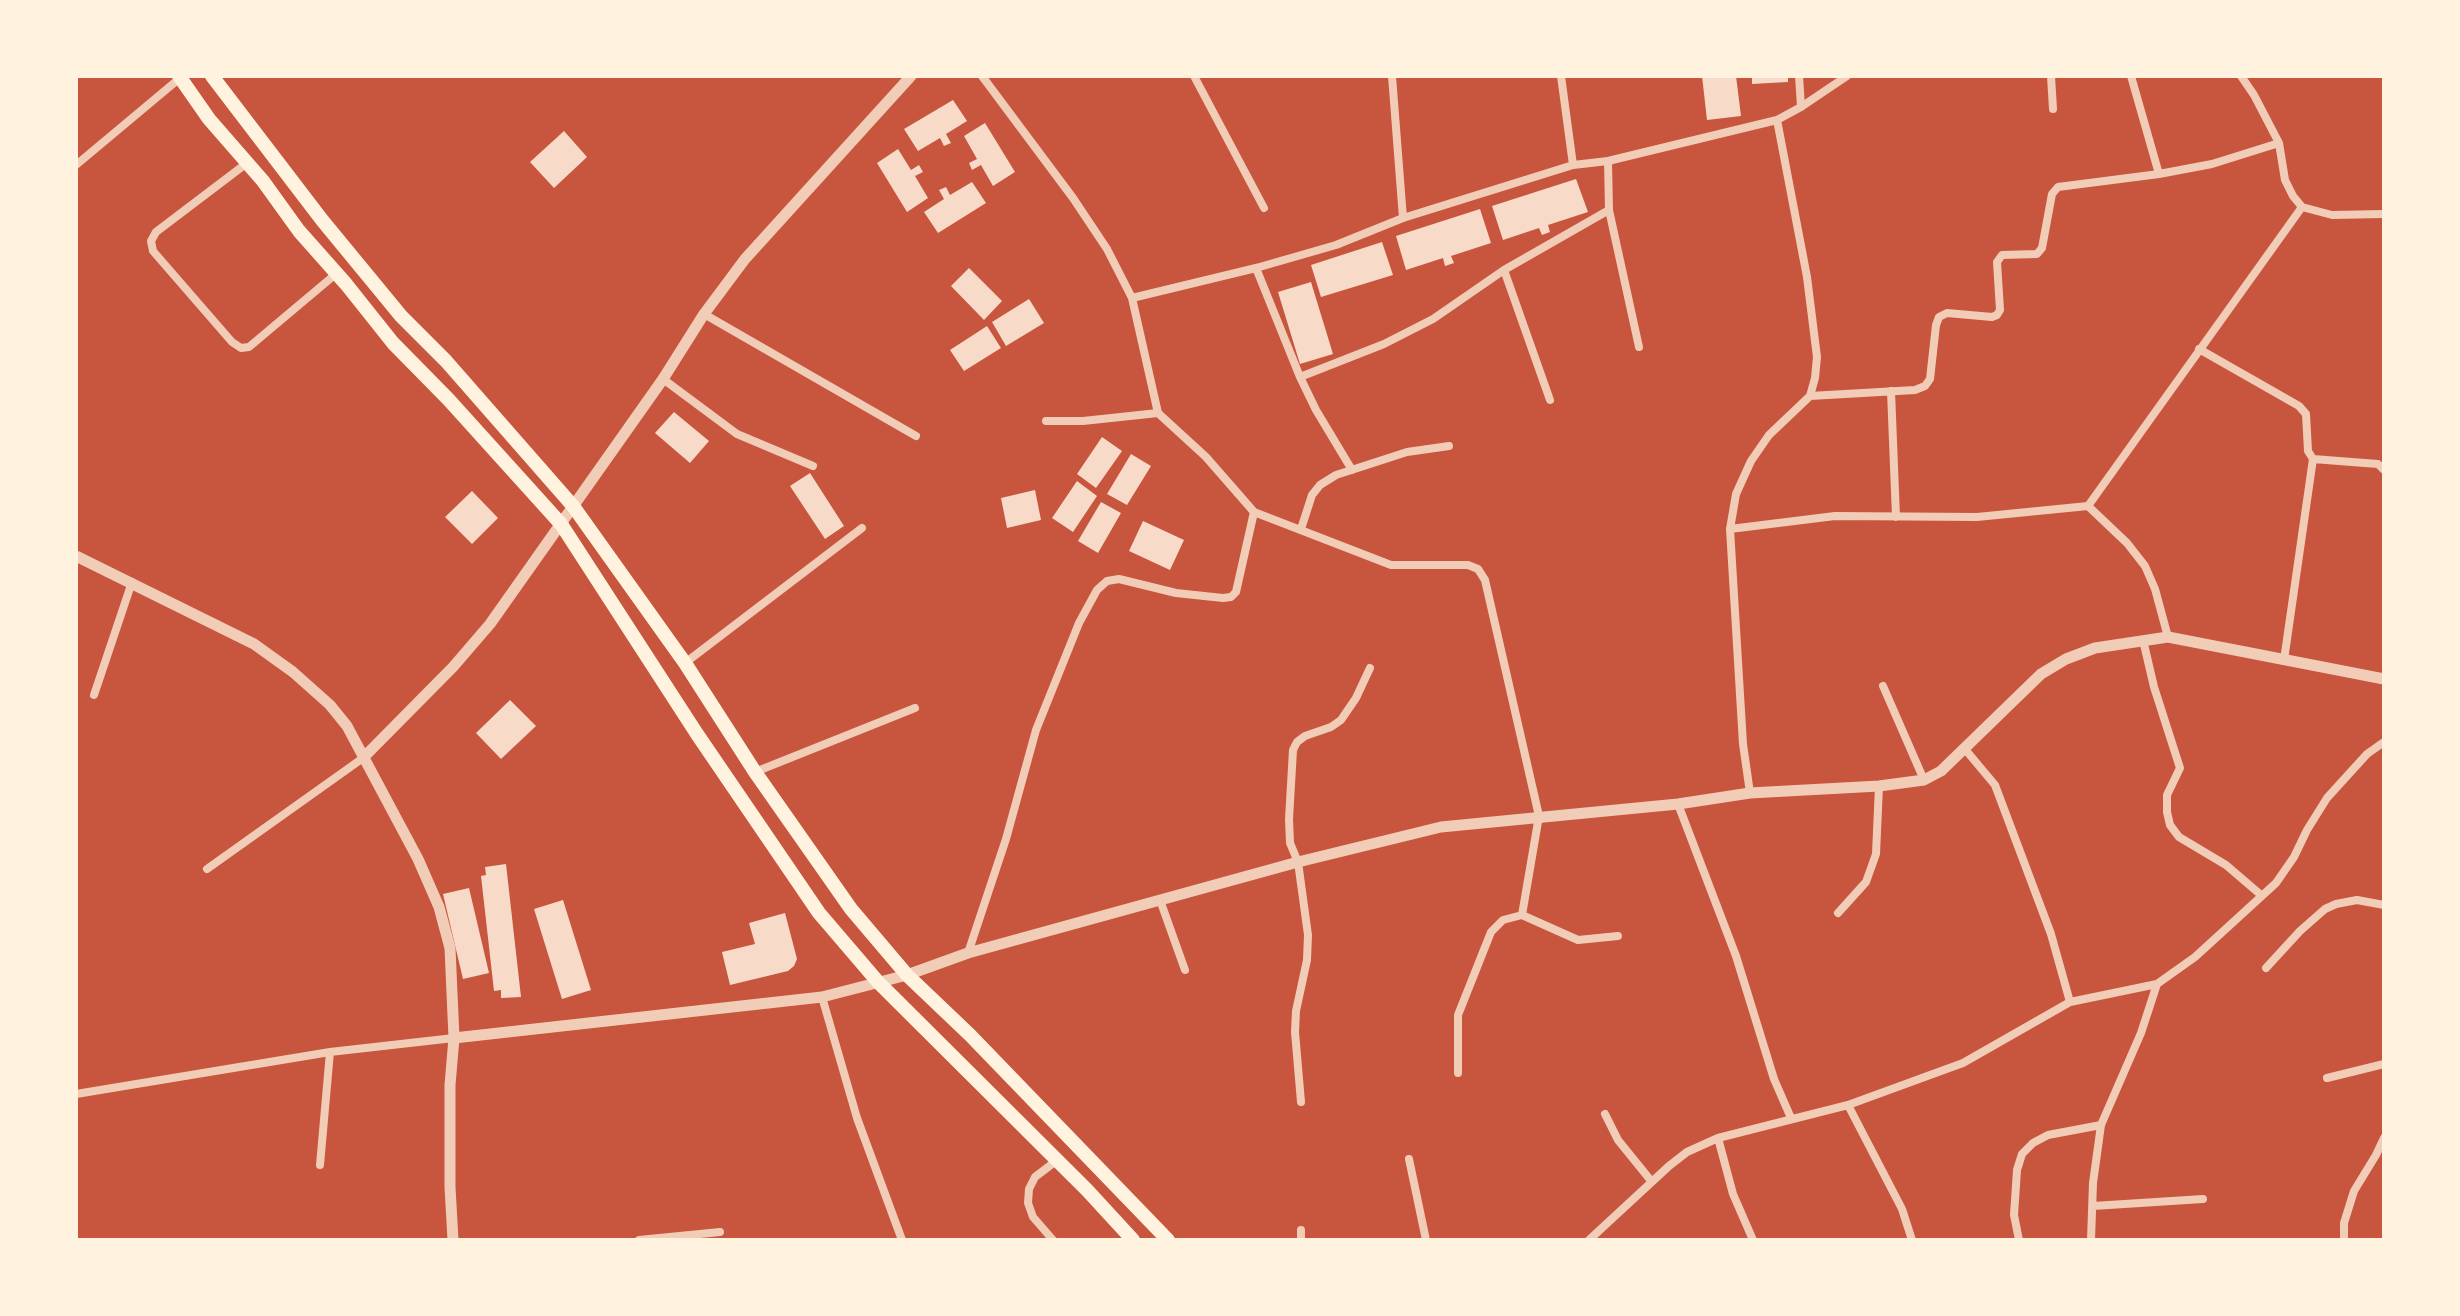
<!DOCTYPE html>
<html>
<head>
<meta charset="utf-8">
<style>
	body { margin:0 }
	#map { position:relative; width:2460px; height:1316px; overflow:hidden; background:#c8553d; font-family:Poppins,sans-serif }
	canvas { display:block }
	.frame { position:absolute; inset:0; border:78px solid #fff3e0; pointer-events:none }
</style>
</head>
<body>
<div id="map">
<canvas width="2460" height="1316"></canvas>
<div class="frame"></div>
</div>
<script>
const ctx = document.querySelector('canvas').getContext('2d');
ctx.lineJoin = 'round';
function fill(path, color) { ctx.fillStyle = color; ctx.fill(path, 'evenodd'); }
const toPath = rows => new Path2D(rows.map(r => 'M' + r).join(''));
function stroke(path, color, width, dash) { ctx.strokeStyle = color; ctx.lineWidth = width; ctx.lineCap = dash ? 'butt' : 'round'; ctx.setLineDash(dash || []); ctx.stroke(path); }
const building = toPath([
	[1702,76,1736,76,1741,116,1707,120],
	[1752,76,1788,76,1788,82,1752,84],
	[953,100,967,121,946,134,951,143,944,146,940,138,918,151,904,129],
	[985,123,1015,172,993,186,981,165,972,170,969,163,977,159,964,136],
	[564,131,587,157,554,188,530,162],
	[898,149,911,170,919,165,923,172,915,176,928,198,907,212,877,163],
	[1576,179,1588,212,1548,225,1550,232,1542,235,1539,228,1503,240,1492,206],
	[972,182,986,203,938,233,924,212,944,199,939,190,946,187,950,195],
	[1480,209,1491,243,1451,256,1454,263,1445,266,1443,258,1406,270,1396,236],
	[1382,242,1393,275,1321,297,1311,265],
	[969,268,1002,301,984,320,951,286],
	[1311,282,1333,354,1300,364,1278,292],
	[1029,299,1044,323,1006,346,992,322],
	[987,326,1001,348,964,371,950,350],
	[674,412,709,441,690,463,655,433],
	[1102,437,1122,451,1096,488,1077,474],
	[1131,454,1151,466,1127,505,1107,494],
	[810,473,844,526,825,539,790,486],
	[1077,481,1097,496,1073,532,1052,518],
	[1035,490,1041,520,1007,528,1001,498],
	[472,491,498,518,472,544,445,517],
	[1101,502,1121,513,1098,553,1078,541],
	[1143,521,1184,540,1170,570,1129,551],
	[510,700,536,726,501,759,476,733],
	[506,864,521,997,501,998,501,990,494,991,481,876,486,875,485,867],
	[469,888,489,973,463,979,443,894],
	[563,900,591,990,562,999,534,909],
	[785,913,797,959,794,966,788,971,730,985,722,952,755,944,749,923]
]);
const minor = toPath([
	[982,76,1073,198,1107,249,1132,298,1256,268,1336,245,1403,218,1573,165],
	[1194,76,1264,208],
	[1392,76,1403,218],
	[1561,76,1573,165,1608,161,1777,120,1807,277,1817,357,1815,378,1810,396,1769,435,1751,461,1736,494,1730,529,1743,744,1750,793],
	[1799,76,1801,107],
	[2051,76,2053,109],
	[2131,76,2159,174],
	[2241,76,2254,95,2279,143,2285,180,2293,196,2302,207,2332,215,2384,214],
	[1777,120,1801,107,1847,76],
	[1608,161,1609,210,1639,347],
	[247,163,156,232,151,241,153,251,232,342,241,348,249,347,337,273],
	[76,165,180,78],
	[1256,268,1300,377,1384,344,1433,319,1504,270,1609,210],
	[1504,270,1550,400],
	[704,314,916,436],
	[2199,349,2299,406,2306,414,2308,451,2313,459,2284,660],
	[1300,377,1316,410,1352,470],
	[663,379,737,434,813,466],
	[1891,391,1896,517],
	[1810,396,1915,390,1925,386,1930,379,1936,325,1939,317,1947,313,1992,317,1997,315,2000,310,1997,262,2002,255,2037,254,2042,248,2052,194,2058,187,2159,174,2212,164,2279,143],
	[1158,413,1206,457,1254,512,1391,565,1468,565,1478,569,1485,580,1539,816,1522,915,1503,920,1491,932,1458,1015,1458,1073],
	[1046,421,1083,421,1158,413,1132,298],
	[2313,459,2378,464,2384,470],
	[2088,506,2127,543,2145,566,2155,589,2168,637],
	[1301,529,1312,495,1320,485,1336,475,1407,452,1449,446],
	[1730,529,1835,516,1977,517,2088,506,2302,207],
	[2143,640,2154,687,2180,768,2167,795,2167,812,2170,825,2179,837,2226,865,2261,895],
	[685,663,862,528],
	[1883,686,1924,780],
	[94,695,132,582],
	[755,772,915,708],
	[1678,804,1736,956,1774,1079,1791,1118],
	[207,869,363,758],
	[1160,900,1185,970],
	[1838,913,1866,882,1876,854,1879,786],
	[1522,915,1578,940,1618,936],
	[968,953,1006,839,1036,730,1079,623,1097,590,1107,581,1119,579,1176,593,1223,598,1231,597,1236,592,1254,512],
	[2266,968,2300,931,2325,909,2336,904,2357,900,2384,905],
	[822,997,857,1118,902,1240],
	[2070,1002,2157,984,2195,957,2276,883,2294,857,2307,830,2327,798,2367,754,2384,742],
	[2327,1078,2384,1064],
	[76,1094,330,1052,454,1038],
	[1301,1102,1295,1032,1296,1011,1307,960,1308,935,1298,862,1290,843,1289,819,1293,750,1297,742,1305,736,1331,727,1341,720,1356,698,1370,668],
	[1848,1105,1902,1209,1912,1240],
	[1605,1114,1618,1140,1652,1182],
	[2101,1125,2141,1033,2157,984],
	[1409,1159,1426,1240],
	[320,1165,330,1052],
	[2093,1206,2203,1199],
	[1301,1230,1301,1240],
	[639,1240,720,1232],
	[1053,1240,1033,1217,1028,1203,1029,1189,1035,1177,1056,1161],
	[1589,1240,1669,1166,1687,1152,1718,1138],
	[1753,1240,1733,1194,1718,1138,1848,1105,1963,1063,2070,1002,2051,934,1995,785,1964,748],
	[2019,1240,2014,1215,2017,1170,2022,1154,2033,1143,2048,1135,2101,1125,2093,1183,2091,1240],
	[2344,1240,2344,1223,2354,1191,2376,1155,2384,1138]
]);
const tertiary = toPath([
	[76,556,254,644,293,672,330,705,347,726,418,859,439,907,450,948,454,1038,450,1085,450,1187,453,1240],
	[363,758,453,667,490,624,663,379,704,314,745,259,911,76],
	[454,1038,822,997,907,975,968,953,1298,862,1441,827,1678,804,1750,793,1879,786,1924,780,1941,771,2041,674,2066,659,2095,648,2168,637,2384,679]
]);
const primary = toPath([
	[179,76,209,119,263,181,299,231,346,284,393,343,449,400,561,524,697,734,819,913,878,982,1087,1190,1133,1240],
	[212,76,322,220,401,316,446,361,573,506,685,663,755,772,851,909,907,975,970,1035,1168,1240]
]);
fill(building, '#f7dbc8');
stroke(minor, '#f1ccb7', 8);
stroke(tertiary, '#f1ccb7', 11);
stroke(primary, '#fff3e0', 14);
</script>
</body>
</html>
